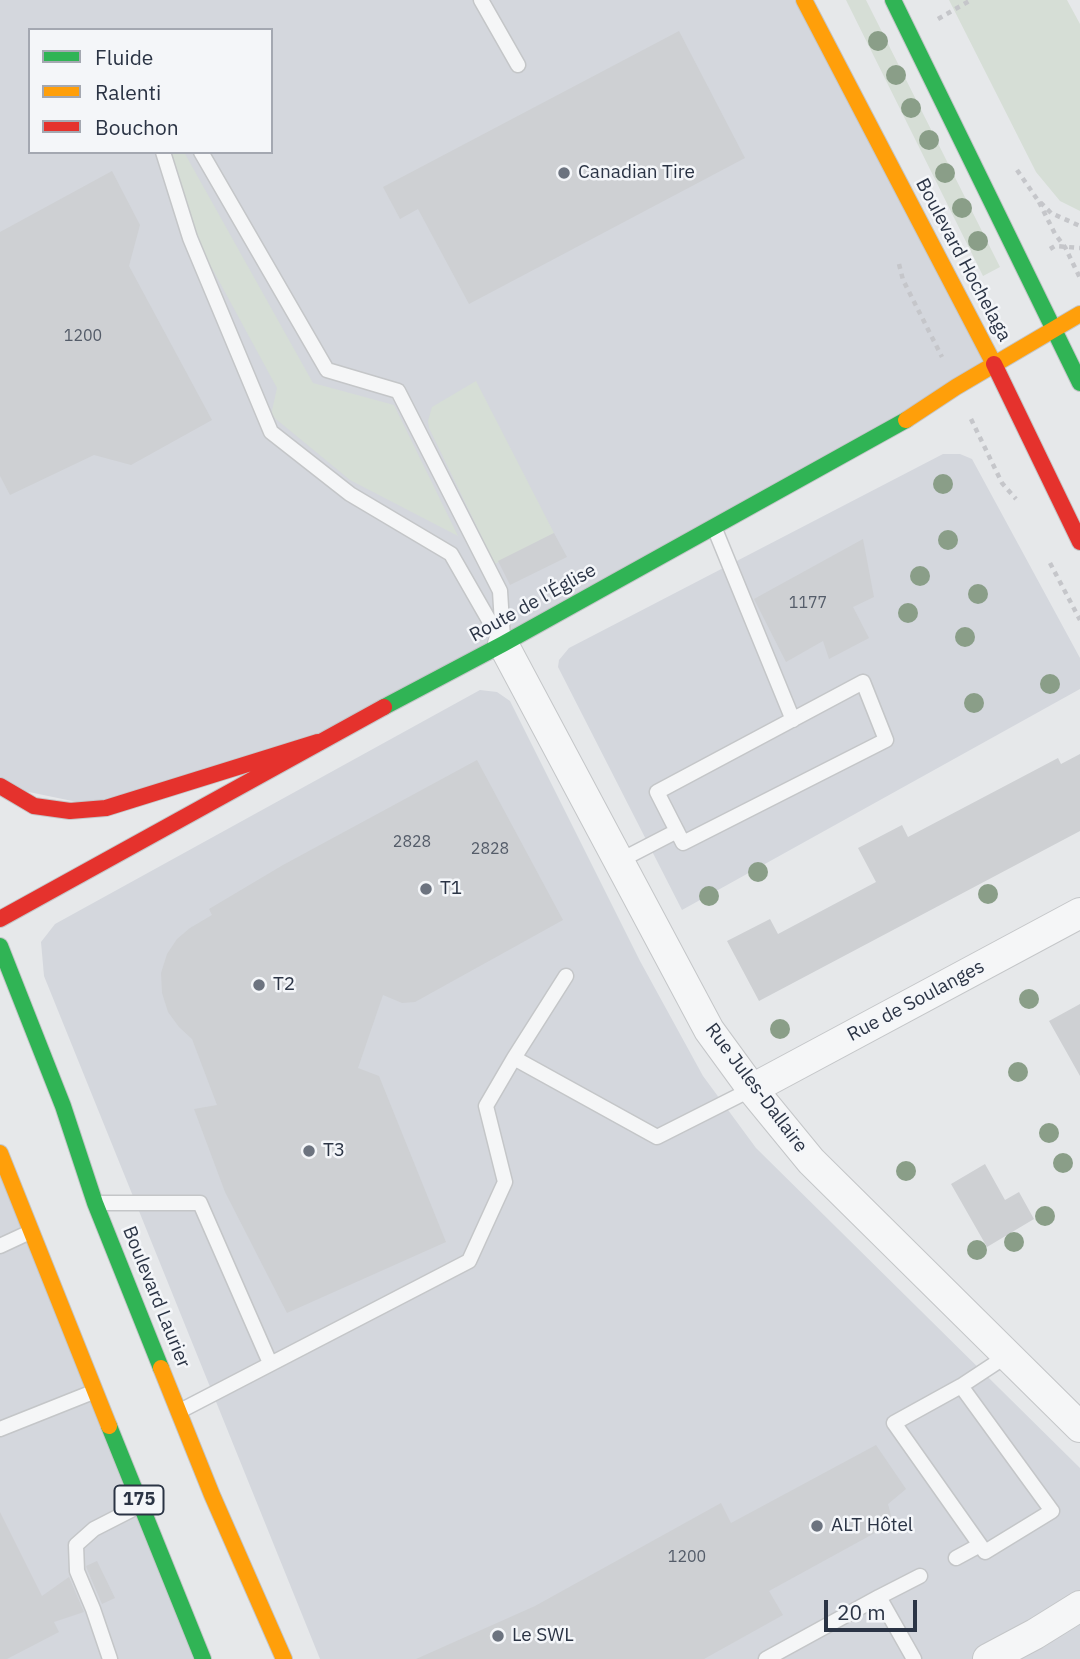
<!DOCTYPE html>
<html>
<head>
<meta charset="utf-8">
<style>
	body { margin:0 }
	#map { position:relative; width:1080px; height:1659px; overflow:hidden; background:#e6e8ea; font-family:"IBM Plex Sans",sans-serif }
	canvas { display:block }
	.legend { position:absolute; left:28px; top:28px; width:245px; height:126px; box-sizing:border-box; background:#f4f6f9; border:2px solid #a4a8b1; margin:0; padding:9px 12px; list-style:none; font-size:21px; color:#2b3445 }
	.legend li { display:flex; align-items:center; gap:14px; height:35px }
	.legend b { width:35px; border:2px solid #a4a8b1 }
	.scale { position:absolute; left:824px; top:1600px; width:93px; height:32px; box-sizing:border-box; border:4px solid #2b3445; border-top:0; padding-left:9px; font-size:21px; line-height:24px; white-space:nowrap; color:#2b3445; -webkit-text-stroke:5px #f4f6f9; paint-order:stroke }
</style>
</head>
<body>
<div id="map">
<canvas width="1080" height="1659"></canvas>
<ul class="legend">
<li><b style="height:9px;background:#30b455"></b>Fluide</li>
<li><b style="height:9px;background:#ff9f0a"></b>Ralenti</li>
<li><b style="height:9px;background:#e5322d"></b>Bouchon</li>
</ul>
<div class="scale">20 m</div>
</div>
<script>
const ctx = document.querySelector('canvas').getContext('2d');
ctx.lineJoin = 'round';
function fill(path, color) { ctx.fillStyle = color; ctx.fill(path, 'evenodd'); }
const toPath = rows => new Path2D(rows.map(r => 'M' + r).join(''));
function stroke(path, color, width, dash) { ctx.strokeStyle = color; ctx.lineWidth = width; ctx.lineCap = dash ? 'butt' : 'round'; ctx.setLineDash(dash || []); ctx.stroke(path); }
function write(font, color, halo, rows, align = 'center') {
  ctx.font = font + ' "IBM Plex Sans",sans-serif'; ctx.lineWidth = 5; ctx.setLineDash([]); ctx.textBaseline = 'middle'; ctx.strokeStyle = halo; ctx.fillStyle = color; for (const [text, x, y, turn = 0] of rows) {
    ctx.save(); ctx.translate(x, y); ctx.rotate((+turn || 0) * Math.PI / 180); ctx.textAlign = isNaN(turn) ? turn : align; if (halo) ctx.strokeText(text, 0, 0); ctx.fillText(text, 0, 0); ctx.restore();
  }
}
const built = toPath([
	[0,0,800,0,995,366,318,742,106,808,0,786],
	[30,30,271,30,271,152,30,152],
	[943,454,960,454,972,459,1080,658,1080,689,682,910,558,667,559,660,569,648],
	[480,690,497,692,510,701,640,961,703,1076,756,1148,1080,1468,1080,1659,320,1659,44,976,41,942,55,924],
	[0,1153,203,1659,0,1659]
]);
const green = toPath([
	[846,0,866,0,1000,267,983,276],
	[949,0,1067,0,1080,24,1080,211,1060,201,1036,172],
	[166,152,184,152,313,383,394,405,458,536,350,480,271,415,277,388,200,246],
	[476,381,554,533,495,564,429,428,428,421,432,407]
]);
const building = toPath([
	[679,31,745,158,469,304,418,209,400,219,383,187],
	[112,171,140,225,129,266,212,420,131,465,94,455,10,495,0,476,0,232],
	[554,533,567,557,510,585,498,561],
	[863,539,874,597,853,607,869,638,829,659,823,641,786,662,754,599],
	[1080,754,1080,831,759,1001,727,941,770,919,778,934,876,882,858,848,902,825,908,837,1058,758,1061,764],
	[477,760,563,920,415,1002,402,1003,383,995,358,1068,379,1076,446,1242,287,1313,225,1192,194,1109,217,1105,192,1039,179,1027,168,1012,162,993,161,973,167,954,177,939,190,928,212,915,209,909,283,865],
	[1080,1004,1080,1076,1049,1021],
	[985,1164,1005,1200,1019,1192,1034,1219,987,1247,951,1184],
	[876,1445,906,1489,888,1504,893,1523,769,1591,783,1615,704,1659,416,1659,535,1606,721,1503,731,1523],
	[0,1512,42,1596,69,1577,84,1612,54,1622,59,1632,7,1659,0,1659],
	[97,1561,115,1598,102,1604,87,1569,86,1566]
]);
const path = toPath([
	[938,19,971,0],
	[1017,170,1037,199,1051,213,1080,226],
	[1039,202,1055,234,1065,247,1080,278],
	[1050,249,1055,246,1080,248],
	[899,264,903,280,942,357],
	[971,419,1002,483,1016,499],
	[1050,563,1080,620]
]);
const lane = toPath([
	[481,0,518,65],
	[163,152,190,238,271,432,350,494,451,554,502,643],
	[201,152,327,370,398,391,500,591,503,639],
	[714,527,793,720],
	[863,682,886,740,683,843,657,792,863,682],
	[619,861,677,831],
	[566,976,514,1058,657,1137,752,1089],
	[99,1203,200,1203,270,1363],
	[0,1246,30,1232],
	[961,1386,894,1423,985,1552,1052,1511,961,1386,1008,1355],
	[180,1411,469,1261,505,1182,486,1106,514,1058],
	[0,1429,93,1392],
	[956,1558,980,1545],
	[879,1597,920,1576],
	[110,1659,93,1609,77,1571,76,1545,94,1529,139,1506],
	[766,1659,879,1597,914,1659]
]);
const street = toPath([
	[503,644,709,1030,752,1089,811,1161,1080,1427],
	[752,1089,1080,913],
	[988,1659,1035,1634,1080,1606]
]);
const fast = toPath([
	[893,0,1080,383],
	[384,707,503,644,906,420],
	[0,946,63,1106,95,1203,161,1368],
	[109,1426,203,1659]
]);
const slow = toPath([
	[804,0,994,364],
	[906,420,956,387,1080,314],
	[0,1153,109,1426],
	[161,1368,212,1495,284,1659]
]);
const jam = toPath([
	[994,364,1080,542],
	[0,786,34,806,70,811,106,808,318,742],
	[0,919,384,707]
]);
const trees = [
	[878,41],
	[896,75],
	[911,108],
	[929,140],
	[945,173],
	[962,208],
	[978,241],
	[943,484],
	[948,540],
	[920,576],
	[978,594],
	[908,613],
	[965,637],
	[1050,684],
	[974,703],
	[758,872],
	[988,894],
	[709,896],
	[1029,999],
	[780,1029],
	[1018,1072],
	[1049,1133],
	[1063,1163],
	[906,1171],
	[1045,1216],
	[1014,1242],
	[977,1250]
];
const markers = [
	[564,173,7,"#6c737f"],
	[426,889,7,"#6c737f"],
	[259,985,7,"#6c737f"],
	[309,1151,7,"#6c737f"],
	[817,1526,7,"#6c737f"],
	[498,1636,7,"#6c737f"]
];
const numberNames = [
	["1200",83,336],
	["1177",808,603],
	["2828",412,842],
	["2828",490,849],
	["1200",687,1557]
];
const shields = [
	[139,1500,49]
];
const shieldNames = [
	["175",139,1500]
];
const poiNames = [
	["Canadian Tire",578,173],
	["T1",440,889],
	["T2",273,985],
	["T3",323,1151],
	["ALT Hôtel",831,1526],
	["Le SWL",512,1636]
];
const streetNames = [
	["Boulevard Hochelaga",963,260,62],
	["Route de l'Église",533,603,-29],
	["Rue de Soulanges",916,1001,-28],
	["Rue Jules-Dallaire",756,1088,53],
	["Boulevard Laurier",156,1297,68]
];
fill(built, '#d4d7dd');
fill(green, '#d6ded6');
fill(building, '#ced0d3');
stroke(lane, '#c4c6c8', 17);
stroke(street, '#c4c6c8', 32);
stroke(fast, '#c4c6c8', 18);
stroke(slow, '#c4c6c8', 18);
stroke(jam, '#c4c6c8', 18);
stroke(path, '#c5c6ca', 4.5, [5, 5]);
stroke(lane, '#f5f6f7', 14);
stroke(street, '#f5f6f7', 30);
stroke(fast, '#30b455', 16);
stroke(slow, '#ff9f0a', 16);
stroke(jam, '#e5322d', 16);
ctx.fillStyle = '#8a9e88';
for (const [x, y] of trees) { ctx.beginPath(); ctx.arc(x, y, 10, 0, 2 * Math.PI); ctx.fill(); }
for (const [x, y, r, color] of markers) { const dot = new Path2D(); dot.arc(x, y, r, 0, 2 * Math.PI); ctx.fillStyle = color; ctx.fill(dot); stroke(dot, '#f4f6f9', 2.5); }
write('16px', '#545c69', null, numberNames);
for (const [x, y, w] of shields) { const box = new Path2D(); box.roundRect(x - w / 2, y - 14.5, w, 29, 5); ctx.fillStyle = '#f4f6f9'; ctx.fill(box); stroke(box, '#2b3445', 2); }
write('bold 18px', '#2b3445', null, shieldNames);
write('19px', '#2b3445', '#f4f6f9', poiNames, 'left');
write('19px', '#2b3445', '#f4f6f9', streetNames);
</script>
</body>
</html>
